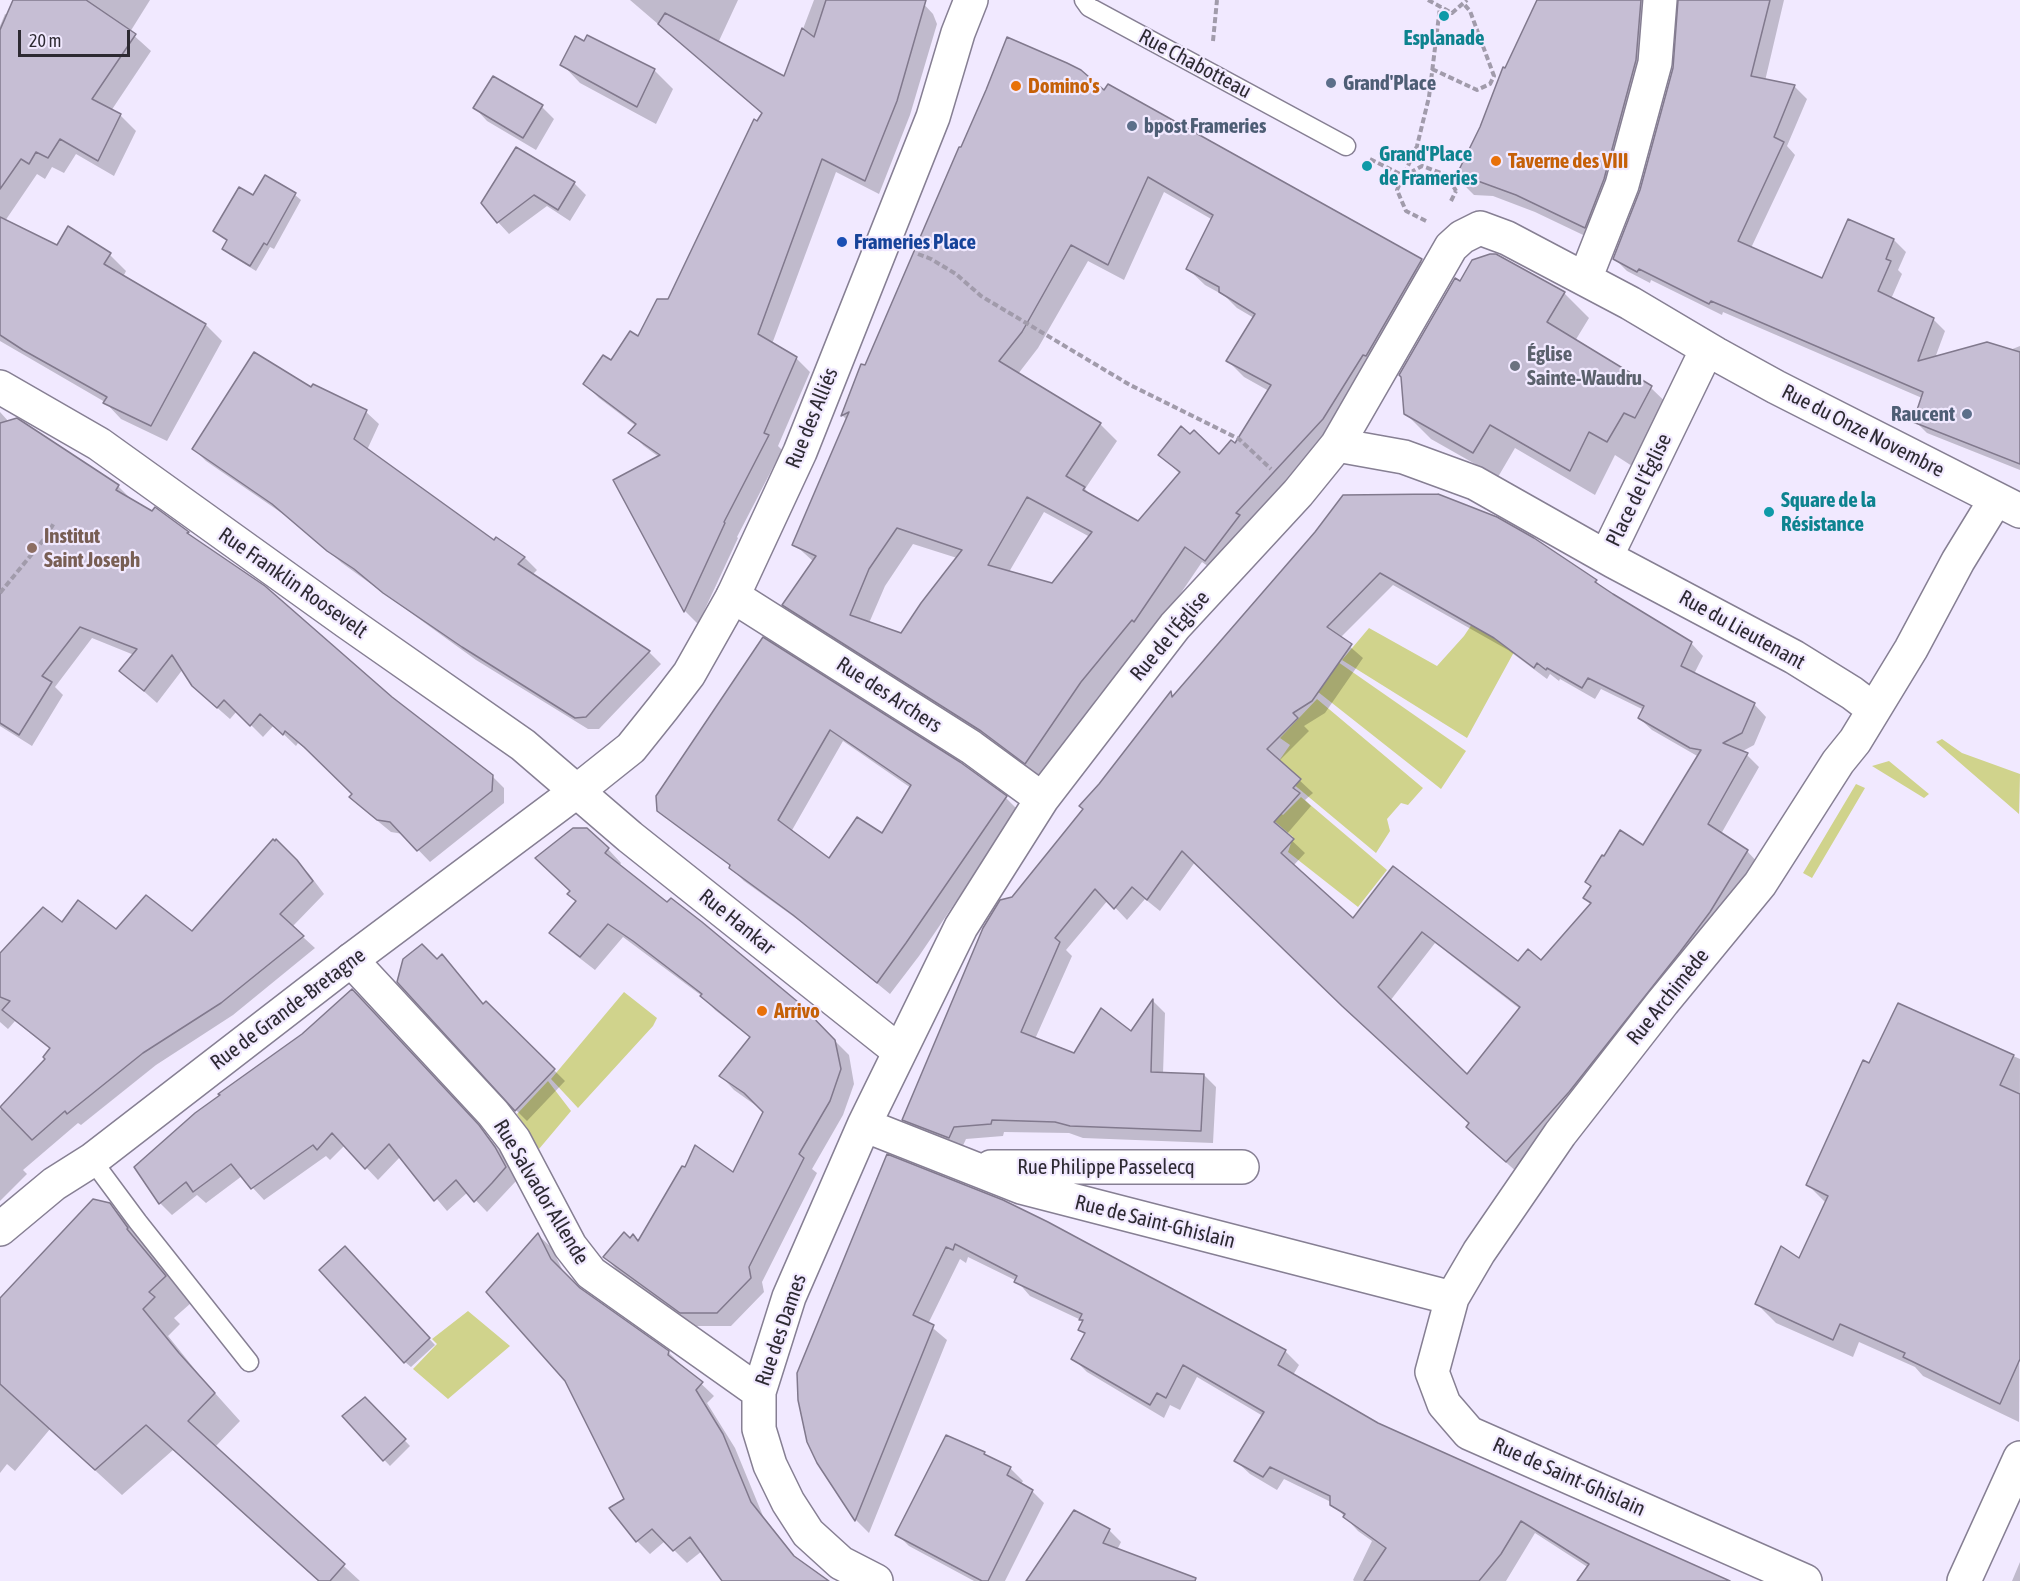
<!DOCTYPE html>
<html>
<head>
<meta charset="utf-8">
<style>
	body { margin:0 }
	#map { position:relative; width:2020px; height:1581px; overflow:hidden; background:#f1e9ff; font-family:"Asap Condensed",sans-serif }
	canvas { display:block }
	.scale { position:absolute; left:18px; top:30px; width:112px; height:27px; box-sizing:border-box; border:3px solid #2d2a32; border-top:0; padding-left:8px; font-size:18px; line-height:21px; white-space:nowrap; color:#2d2a32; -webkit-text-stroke:4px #f1e9ff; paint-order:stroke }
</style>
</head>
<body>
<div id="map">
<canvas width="2020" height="1581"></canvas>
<div class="scale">20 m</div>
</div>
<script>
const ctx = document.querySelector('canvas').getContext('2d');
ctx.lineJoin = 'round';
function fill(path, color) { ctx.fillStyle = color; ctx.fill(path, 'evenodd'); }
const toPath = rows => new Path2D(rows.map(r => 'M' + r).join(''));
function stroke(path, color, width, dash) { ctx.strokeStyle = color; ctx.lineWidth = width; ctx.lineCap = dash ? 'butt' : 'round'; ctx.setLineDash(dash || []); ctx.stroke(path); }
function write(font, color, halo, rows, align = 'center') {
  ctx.font = font + ' "Asap Condensed",sans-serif'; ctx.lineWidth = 4.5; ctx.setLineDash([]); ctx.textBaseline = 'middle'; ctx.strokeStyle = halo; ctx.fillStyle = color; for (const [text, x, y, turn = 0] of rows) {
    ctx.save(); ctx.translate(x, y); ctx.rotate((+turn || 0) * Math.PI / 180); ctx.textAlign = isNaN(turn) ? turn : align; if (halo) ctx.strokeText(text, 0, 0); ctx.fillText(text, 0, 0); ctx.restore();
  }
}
const green = toPath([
	[1490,597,1514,652,1467,738,1342,660,1369,628,1437,666,1464,636],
	[1328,655,1466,751,1441,789,1313,688],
	[1317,699,1423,788,1408,805,1401,803,1387,819,1390,831,1376,853,1274,768,1290,745,1280,738],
	[1942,739,1962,753,2020,774,2019,814,1936,742],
	[1889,761,1929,794,1924,798,1872,766],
	[1856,784,1865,788,1812,878,1803,873],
	[1252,786,1283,815,1301,797,1387,870,1358,907,1288,852,1293,837,1243,794],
	[624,992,657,1018,653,1026,578,1108,551,1079],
	[548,1081,571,1111,539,1149,517,1114],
	[468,1311,510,1346,448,1399,413,1369,437,1344,432,1339]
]);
const shadow = toPath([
	[17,0,150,0,130,32,151,51,111,111,120,115,136,131,114,176,76,154,64,173,52,167,45,179,37,174,5,221,58,247,69,228,110,255,126,271,123,277,206,325,222,341,167,441,121,419,105,402,0,341,0,26,5,14,10,15],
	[630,0,738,0,718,43,784,79,814,0,920,0,933,14,937,24,910,115,879,194,836,172,772,344,796,358,810,372,778,446,782,450,737,537,738,538,698,624,685,611,615,480,659,457,644,446,630,433,636,426,599,398,585,384,638,338,669,301,763,114],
	[1539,0,1644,0,1647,4,1614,202,1602,244,1535,212,1493,196,1474,195,1457,178],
	[1687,0,1784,0,1765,81,1795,87,1807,99,1787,146,1795,155,1751,248,1823,280,1849,221,1894,240,1906,252,1898,270,1902,274,1891,299,1933,319,1945,331,1935,358,2010,350,2020,346,2020,470,1927,433,1915,421,1922,398,1723,312,1722,315,1651,280,1650,283,1627,271,1615,259,1640,195,1675,68],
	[562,64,654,70,673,89,656,124,580,83],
	[1109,86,1421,261,1438,277,1380,370,1222,576,1202,562,1151,637,1149,635,1097,698,1042,779,999,747,801,621,784,605,814,562,794,544,847,420,843,416,862,366,865,368],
	[1164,192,1213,220,1188,269,1205,285,1225,296,1237,308,1254,318,1228,361,1244,377,1269,391,1235,446,1220,456,1160,455,1180,474,1138,522,1094,498,1085,489,1117,441,1100,424,1018,374,1038,348,1088,261,1124,280],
	[1044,512,1090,537,1053,585,1009,572],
	[913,544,957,558,902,635,869,623,885,586],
	[542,107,554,119,536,150,487,121,475,108],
	[517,149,574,183,586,195,570,221,547,206,509,234,498,222],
	[295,195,301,200,274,249,270,247,256,271,230,255,224,249,228,241,215,231,253,197],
	[1496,256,1564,293,1589,318,1575,341,1651,388,1676,412,1632,466,1615,455,1595,495,1515,448,1498,477,1431,439,1406,414,1460,283],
	[312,389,366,412,379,424,367,450,494,542,496,539,525,558,537,570,532,575,649,652,661,664,599,729,588,729,476,660,342,563,286,516,206,461,194,449],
	[0,412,9,422,118,486,130,498,152,513,155,509,188,533,391,698,492,776,504,788,504,803,430,862,403,834,391,832,363,809,351,797,354,794,318,759,298,743,296,746,274,725,263,737,237,711,230,719,206,698,183,669,157,703,121,671,134,655,92,638,55,687,63,695,32,746,0,726],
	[1316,533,1596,581,1605,591,1691,643,1703,656,1694,674,1754,704,1766,717,1754,745,1741,752,1747,755,1759,767,1721,834,1747,851,1759,864,1519,1174,1480,1139,1470,1124,1195,862,1160,911,1145,899,1127,920,1108,900,1066,950,1072,956,1035,1039,1074,1055,1132,1033,1153,1001,1165,1013,1163,1074,1204,1075,1216,1087,1213,1143,1083,1138,1069,1133,1004,1132,1003,1136,966,1139,961,1150,916,1132,904,1120,1013,898,1084,809,1100,785,1171,694,1174,697],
	[1393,585,1508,650,1547,679,1550,674,1559,681,1560,679,1595,699,1601,689,1644,710,1639,718,1652,730,1699,757,1643,847,1587,882,1592,888,1585,898,1592,905,1541,962,1519,964,1393,868,1354,921,1293,866,1305,853,1286,835,1311,806,1305,800,1313,793,1279,761,1309,731,1304,726,1325,713,1363,658,1340,638],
	[1435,943,1520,1009,1468,1076,1390,1001],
	[763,639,1006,798,1018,810,919,956,890,994,808,927,744,881,731,868,737,869,669,817,669,820,659,810],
	[843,741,911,788,882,835,829,860,791,832],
	[276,842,309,874,324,894,292,927,315,948,233,1015,156,1065,81,1125,78,1123,23,1170,27,1174,0,1201,0,1110,47,1059,51,1050,15,1021,8,1029,0,1022,0,956,62,924,116,931,193,933],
	[608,849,621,863,619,866,797,1003,849,1055,854,1084,843,1115,812,1169,817,1173,762,1282,764,1292,731,1326,695,1326,618,1271,605,1257,631,1240,639,1243,733,1175,765,1112,734,1090,721,1076,751,1038,715,1010,702,996,623,937,595,970,564,946,551,933,577,902,569,894],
	[442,956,484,1005,486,1003,565,1081,527,1121,516,1110,437,961],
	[364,1003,490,1139,507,1160,517,1180,487,1212,468,1192,447,1211,401,1156,378,1180,345,1145,330,1160,326,1156,264,1200,242,1176,206,1203,197,1195,172,1215,160,1203],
	[1899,1005,2020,1059,2019,1422,1923,1376,1915,1367,1859,1342,1853,1357,1776,1323,1757,1304,1800,1261,1826,1203,1808,1185],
	[888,1156,1285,1351,1299,1365,1293,1375,1377,1425,1726,1581,1579,1581,1589,1568,1535,1533,1506,1581,1354,1581,1353,1580,1372,1541,1358,1531,1331,1502,1284,1479,1277,1490,1250,1474,1236,1461,1263,1416,1197,1377,1180,1410,1170,1405,1164,1418,1087,1372,1073,1358,1085,1335,1080,1329,1083,1322,1081,1320,1030,1296,1017,1281,968,1257,966,1263,960,1259,928,1324,947,1340,869,1533,856,1520,819,1462],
	[109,1204,136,1231,153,1255,152,1256,191,1303,174,1318,180,1324,168,1336,205,1382,240,1421,215,1447,360,1581,318,1581,173,1450,122,1495,50,1429,15,1471,7,1464,0,1473,0,1302],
	[538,1235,551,1247,564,1273,580,1290,668,1352,714,1396,707,1403,735,1448,763,1516,799,1562,827,1581,724,1581,702,1551,687,1563,665,1541,650,1554,637,1541,626,1499],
	[345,1248,435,1345,411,1367,405,1362],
	[365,1399,410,1446,390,1466,344,1417],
	[984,1453,990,1459,1011,1469,1023,1481,1021,1484,1032,1491,1044,1503,1005,1581,974,1581,909,1546,897,1534],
	[1109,1530,1121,1542,1117,1550,1164,1581,1028,1581],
	[2020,1562,2020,1581,2012,1581]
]);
const building = toPath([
	[13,0,86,0,136,34,92,99,121,114,98,161,60,139,48,158,36,152,29,164,21,159,0,189,0,30,13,0],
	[826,0,926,0,897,101,865,181,822,159,758,334,797,357,764,433,769,435,724,522,725,523,684,612,613,480,660,455,628,433,636,424,583,384,603,355,611,360,630,331,638,336,657,299,668,299,754,119,757,121,762,113,658,24,665,13,784,76,802,28,814,37,826,0],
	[1537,0,1641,0,1636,60,1604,179,1585,228,1516,195,1475,180,1455,178,1480,127,1503,67,1505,68,1537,0],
	[1678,0,1770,0,1751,76,1795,85,1774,137,1784,142,1738,241,1822,278,1848,219,1894,239,1886,259,1891,261,1878,291,1934,318,1918,361,1987,342,2020,352,2020,464,1913,422,1923,392,1711,301,1709,304,1639,269,1637,272,1613,259,1640,190,1673,68,1678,0],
	[587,35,655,69,637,107,560,65,575,36,584,41,587,35],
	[1007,37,1067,63,1081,70,1104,90,1108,84,1422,259,1366,356,1363,355,1323,419,1236,513,1240,515,1205,561,1185,547,1134,622,1132,620,1081,682,1025,764,981,731,782,605,816,556,792,545,849,412,841,416,861,364,865,365,959,147,961,147,986,90,1007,37],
	[1148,177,1213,215,1186,269,1219,287,1219,292,1255,314,1226,361,1271,385,1235,443,1231,440,1219,454,1194,430,1190,434,1181,426,1158,455,1180,472,1138,521,1083,490,1085,487,1066,476,1101,423,999,361,1022,332,1071,245,1108,265,1148,177],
	[1027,497,1092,532,1052,583,988,565,1027,497],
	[897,528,962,550,921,603,901,633,850,615,869,569,897,528],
	[493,76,543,105,523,138,473,108,493,76],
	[516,147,575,182,558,210,534,195,497,223,481,203,516,147],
	[265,175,296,193,267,245,264,243,250,266,222,249,227,240,213,231,239,187,253,195,265,175],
	[0,217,57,245,68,226,111,253,104,264,206,324,151,426,103,403,107,397,23,350,0,335,0,217],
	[1490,254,1496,254,1565,292,1547,322,1652,386,1635,418,1624,413,1607,442,1589,432,1570,471,1490,425,1473,453,1404,414,1401,377,1399,375,1455,278,1460,281,1472,260,1490,254],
	[254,352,311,387,313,384,367,410,354,439,494,540,496,537,525,557,518,564,650,651,586,717,575,718,462,647,383,593,354,569,327,551,272,504,192,449,254,352],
	[17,418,119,485,116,490,152,511,155,507,189,532,187,533,265,586,392,697,493,775,492,791,417,851,390,822,377,820,349,797,352,794,304,747,285,731,283,735,260,714,250,726,224,700,217,708,192,686,172,655,144,691,119,671,137,649,80,627,42,676,52,682,19,735,0,723,0,423,17,418],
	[1438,494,1497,517,1534,538,1597,580,1595,582,1613,594,1692,642,1681,666,1755,703,1742,733,1723,743,1748,753,1708,824,1748,850,1710,912,1680,952,1569,1092,1506,1162,1466,1127,1469,1123,1342,1006,1182,851,1147,900,1132,887,1114,909,1095,889,1055,938,1060,942,1021,1032,1074,1053,1101,1008,1131,1031,1153,999,1151,1072,1204,1074,1201,1131,1070,1126,1055,1122,992,1120,991,1124,954,1127,949,1138,902,1120,983,928,1000,900,1012,897,1083,809,1079,806,1099,784,1171,691,1172,697,1315,532,1343,495,1438,494],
	[1380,573,1494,638,1534,668,1537,663,1546,670,1547,668,1582,688,1588,678,1644,706,1638,718,1690,748,1701,750,1643,845,1620,830,1604,856,1602,855,1585,882,1591,886,1583,898,1591,903,1541,960,1528,949,1518,961,1393,866,1353,918,1281,853,1294,839,1274,822,1300,793,1293,788,1301,779,1267,749,1298,718,1293,713,1312,701,1352,644,1327,627,1380,573],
	[1422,932,1520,1007,1467,1074,1378,987,1422,932],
	[763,637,960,762,1007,796,906,943,877,983,793,915,729,868,730,865,657,811,656,796,763,637],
	[830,730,911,785,882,833,857,817,829,858,778,820,830,730],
	[573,828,587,828,609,848,605,853,667,902,671,898,702,922,798,1002,835,1040,841,1069,830,1101,799,1154,804,1158,749,1267,751,1278,717,1313,680,1313,603,1257,624,1232,630,1238,633,1234,638,1241,682,1166,685,1167,695,1145,733,1172,763,1112,744,1093,719,1076,750,1037,700,996,702,994,633,941,608,924,580,957,549,933,576,901,567,894,570,891,535,858,573,828],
	[273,839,275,841,276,839,297,860,313,881,280,914,304,936,221,1003,143,1053,67,1114,65,1111,32,1140,0,1107,45,1059,43,1057,50,1048,2,1010,10,1001,0,997,0,953,43,907,62,922,78,900,116,929,146,895,192,931,273,839],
	[422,944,437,959,442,954,483,1004,486,1001,555,1069,515,1111,397,982,403,959,422,944],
	[352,989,479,1125,495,1147,506,1167,492,1183,474,1202,456,1180,434,1201,389,1144,365,1169,332,1133,317,1150,313,1145,251,1189,231,1164,193,1192,186,1182,159,1204,134,1167,195,1113,220,1095,218,1094,302,1034,352,989],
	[1898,1003,2014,1055,2000,1085,2020,1094,2020,1359,2000,1404,1903,1357,1905,1353,1840,1324,1833,1340,1755,1304,1781,1246,1799,1258,1828,1196,1806,1185,1863,1060,1869,1063,1898,1003],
	[887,1154,1003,1200,1048,1222,1286,1350,1278,1365,1378,1423,1730,1581,1577,1581,1589,1564,1521,1521,1501,1554,1479,1581,1364,1581,1386,1548,1343,1517,1345,1514,1330,1505,1330,1496,1270,1467,1263,1477,1234,1461,1264,1412,1183,1365,1166,1398,1157,1393,1150,1405,1071,1359,1085,1333,1078,1330,1083,1320,1079,1320,1082,1314,1014,1282,1017,1276,955,1244,953,1250,946,1247,913,1315,934,1325,855,1521,817,1463,807,1442,798,1400,797,1373,887,1154],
	[93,1199,110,1203,128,1228,127,1229,166,1276,149,1292,155,1297,143,1309,179,1353,215,1393,188,1421,345,1564,330,1581,319,1581,146,1425,95,1470,0,1384,0,1298,93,1199],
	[538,1233,551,1259,580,1288,669,1351,668,1355,703,1382,696,1390,723,1434,751,1502,794,1556,829,1581,722,1581,690,1537,673,1551,652,1529,636,1542,609,1508,624,1499,565,1381,486,1292,538,1233],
	[345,1246,430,1338,404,1363,319,1270,345,1246],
	[365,1397,406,1439,383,1461,342,1416,365,1397],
	[946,1435,985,1452,984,1454,1011,1467,1007,1475,1033,1490,988,1581,982,1581,895,1535,946,1435],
	[1074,1510,1110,1529,1103,1543,1196,1578,1195,1581,1026,1581,1074,1510]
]);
const path = toPath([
	[1428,0,1452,13,1467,0],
	[1213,41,1217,0],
	[1432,69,1477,90,1490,84,1494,76,1470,11,1463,3],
	[1370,159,1404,176,1422,166,1447,175,1456,191],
	[1451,201,1456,191],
	[1426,221,1406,211,1397,190,1417,146,1429,97,1440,7],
	[918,254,931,259,956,274,981,296,1130,385,1239,439,1271,469],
	[0,593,45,538,54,523]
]);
const lane = toPath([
	[1084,0,1089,7,1346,146],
	[92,1160,138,1222,249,1362]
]);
const street = toPath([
	[1585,279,1622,185,1655,63,1660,0],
	[0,387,99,444,347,622,523,745,630,837,899,1051],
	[1337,445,1404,457,1475,483,1613,561,1794,657,1852,693,1873,709],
	[1606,557,1707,349],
	[733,596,971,747,1042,799],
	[351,960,493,1113,514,1140,570,1246,591,1273,759,1392],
	[864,1125,1021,1187,1452,1298],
	[991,1167,1242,1167],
	[876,1581,841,1563,808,1533,788,1502,770,1465,759,1429,759,1392,789,1297,864,1125,961,927,1042,799,1175,626,1298,493,1337,445,1451,247,1462,237,1480,228,1507,238,1630,303,1716,354,1776,387,2020,511],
	[1805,1581,1469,1433,1444,1404,1432,1372,1452,1298,1479,1252,1560,1134,1663,1002,1760,884,1838,762,1855,741,1911,649,1958,561,1996,499],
	[1964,1581,2020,1458]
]);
const secondary = toPath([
	[0,1229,54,1184,92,1160,351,960,577,791,631,748,663,708,689,674,733,596,800,452,933,117,958,33,971,0]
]);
const markers = [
	[1444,16,6,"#0f9aa8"],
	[1331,83,6,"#5c6f8a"],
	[1016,86,6,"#e8710a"],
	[1132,126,6,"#5c6f8a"],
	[1496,161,6,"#e8710a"],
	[1367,166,6,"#0f9aa8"],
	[842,242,6,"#1a4fb4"],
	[1515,366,6,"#6b7280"],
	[1967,414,6,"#5c6f8a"],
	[1769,512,6,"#0f9aa8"],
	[32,548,6,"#8d6e63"],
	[762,1011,6,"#e8710a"]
];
const cultureNames = [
	["Esplanade",1444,38,"center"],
	["Grand'Place",1379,154],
	["de Frameries",1379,178],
	["Square de la",1781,500],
	["Résistance",1781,524]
];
const streetNames = [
	["Rue Chabotteau",1195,64,28],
	["Rue des Alliés",812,418,-68],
	["Rue du Onze Novembre",1863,431,27],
	["Place de l'Église",1639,490,-64],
	["Rue Franklin Roosevelt",293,583,35],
	["Rue du Lieutenant",1742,630,29],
	["Rue de l'Église",1170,636,-50],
	["Rue des Archers",889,695,33],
	["Rue Hankar",737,922,39],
	["Rue Archimède",1668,997,-51],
	["Rue de Grande-Bretagne",288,1009,-37],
	["Rue Philippe Passelecq",1106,1167],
	["Rue Salvador Allende",541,1192,59],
	["Rue de Saint-Ghislain",1155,1222,14],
	["Rue des Dames",781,1330,-71],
	["Rue de Saint-Ghislain",1569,1477,24]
];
const serviceNames = [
	["Grand'Place",1343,83],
	["bpost Frameries",1144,126],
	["Raucent",1955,414,"right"]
];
const foodNames = [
	["Domino's",1028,86],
	["Taverne des VIII",1508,161],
	["Arrivo",774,1011]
];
const transitNames = [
	["Frameries Place",854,242]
];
const worshipNames = [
	["Église",1527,354],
	["Sainte-Waudru",1527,378]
];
const educationNames = [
	["Institut",44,536],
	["Saint Joseph",44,560]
];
fill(green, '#d0d38c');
fill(shadow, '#0003');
fill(building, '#c6bed4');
stroke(building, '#81798d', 1.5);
stroke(lane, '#867f93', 21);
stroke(street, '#867f93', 36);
stroke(secondary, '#867f93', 36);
stroke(path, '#a19bab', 4, [6, 3]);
stroke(lane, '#fff', 18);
stroke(street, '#fff', 33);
stroke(secondary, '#fff', 33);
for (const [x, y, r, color] of markers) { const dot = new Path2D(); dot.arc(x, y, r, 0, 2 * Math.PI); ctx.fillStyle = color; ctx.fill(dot); stroke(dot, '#f1e9ff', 2); }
write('bold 21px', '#0d838f', '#f1e9ff', cultureNames, 'left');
write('21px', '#2d2a32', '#f1e9ff', streetNames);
write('bold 21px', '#4e5e75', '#f1e9ff', serviceNames, 'left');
write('bold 21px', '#c56008', '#f1e9ff', foodNames, 'left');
write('bold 21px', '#164399', '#f1e9ff', transitNames, 'left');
write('bold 21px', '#5b616d', '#f1e9ff', worshipNames, 'left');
write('bold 21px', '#785e54', '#f1e9ff', educationNames, 'left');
</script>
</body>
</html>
